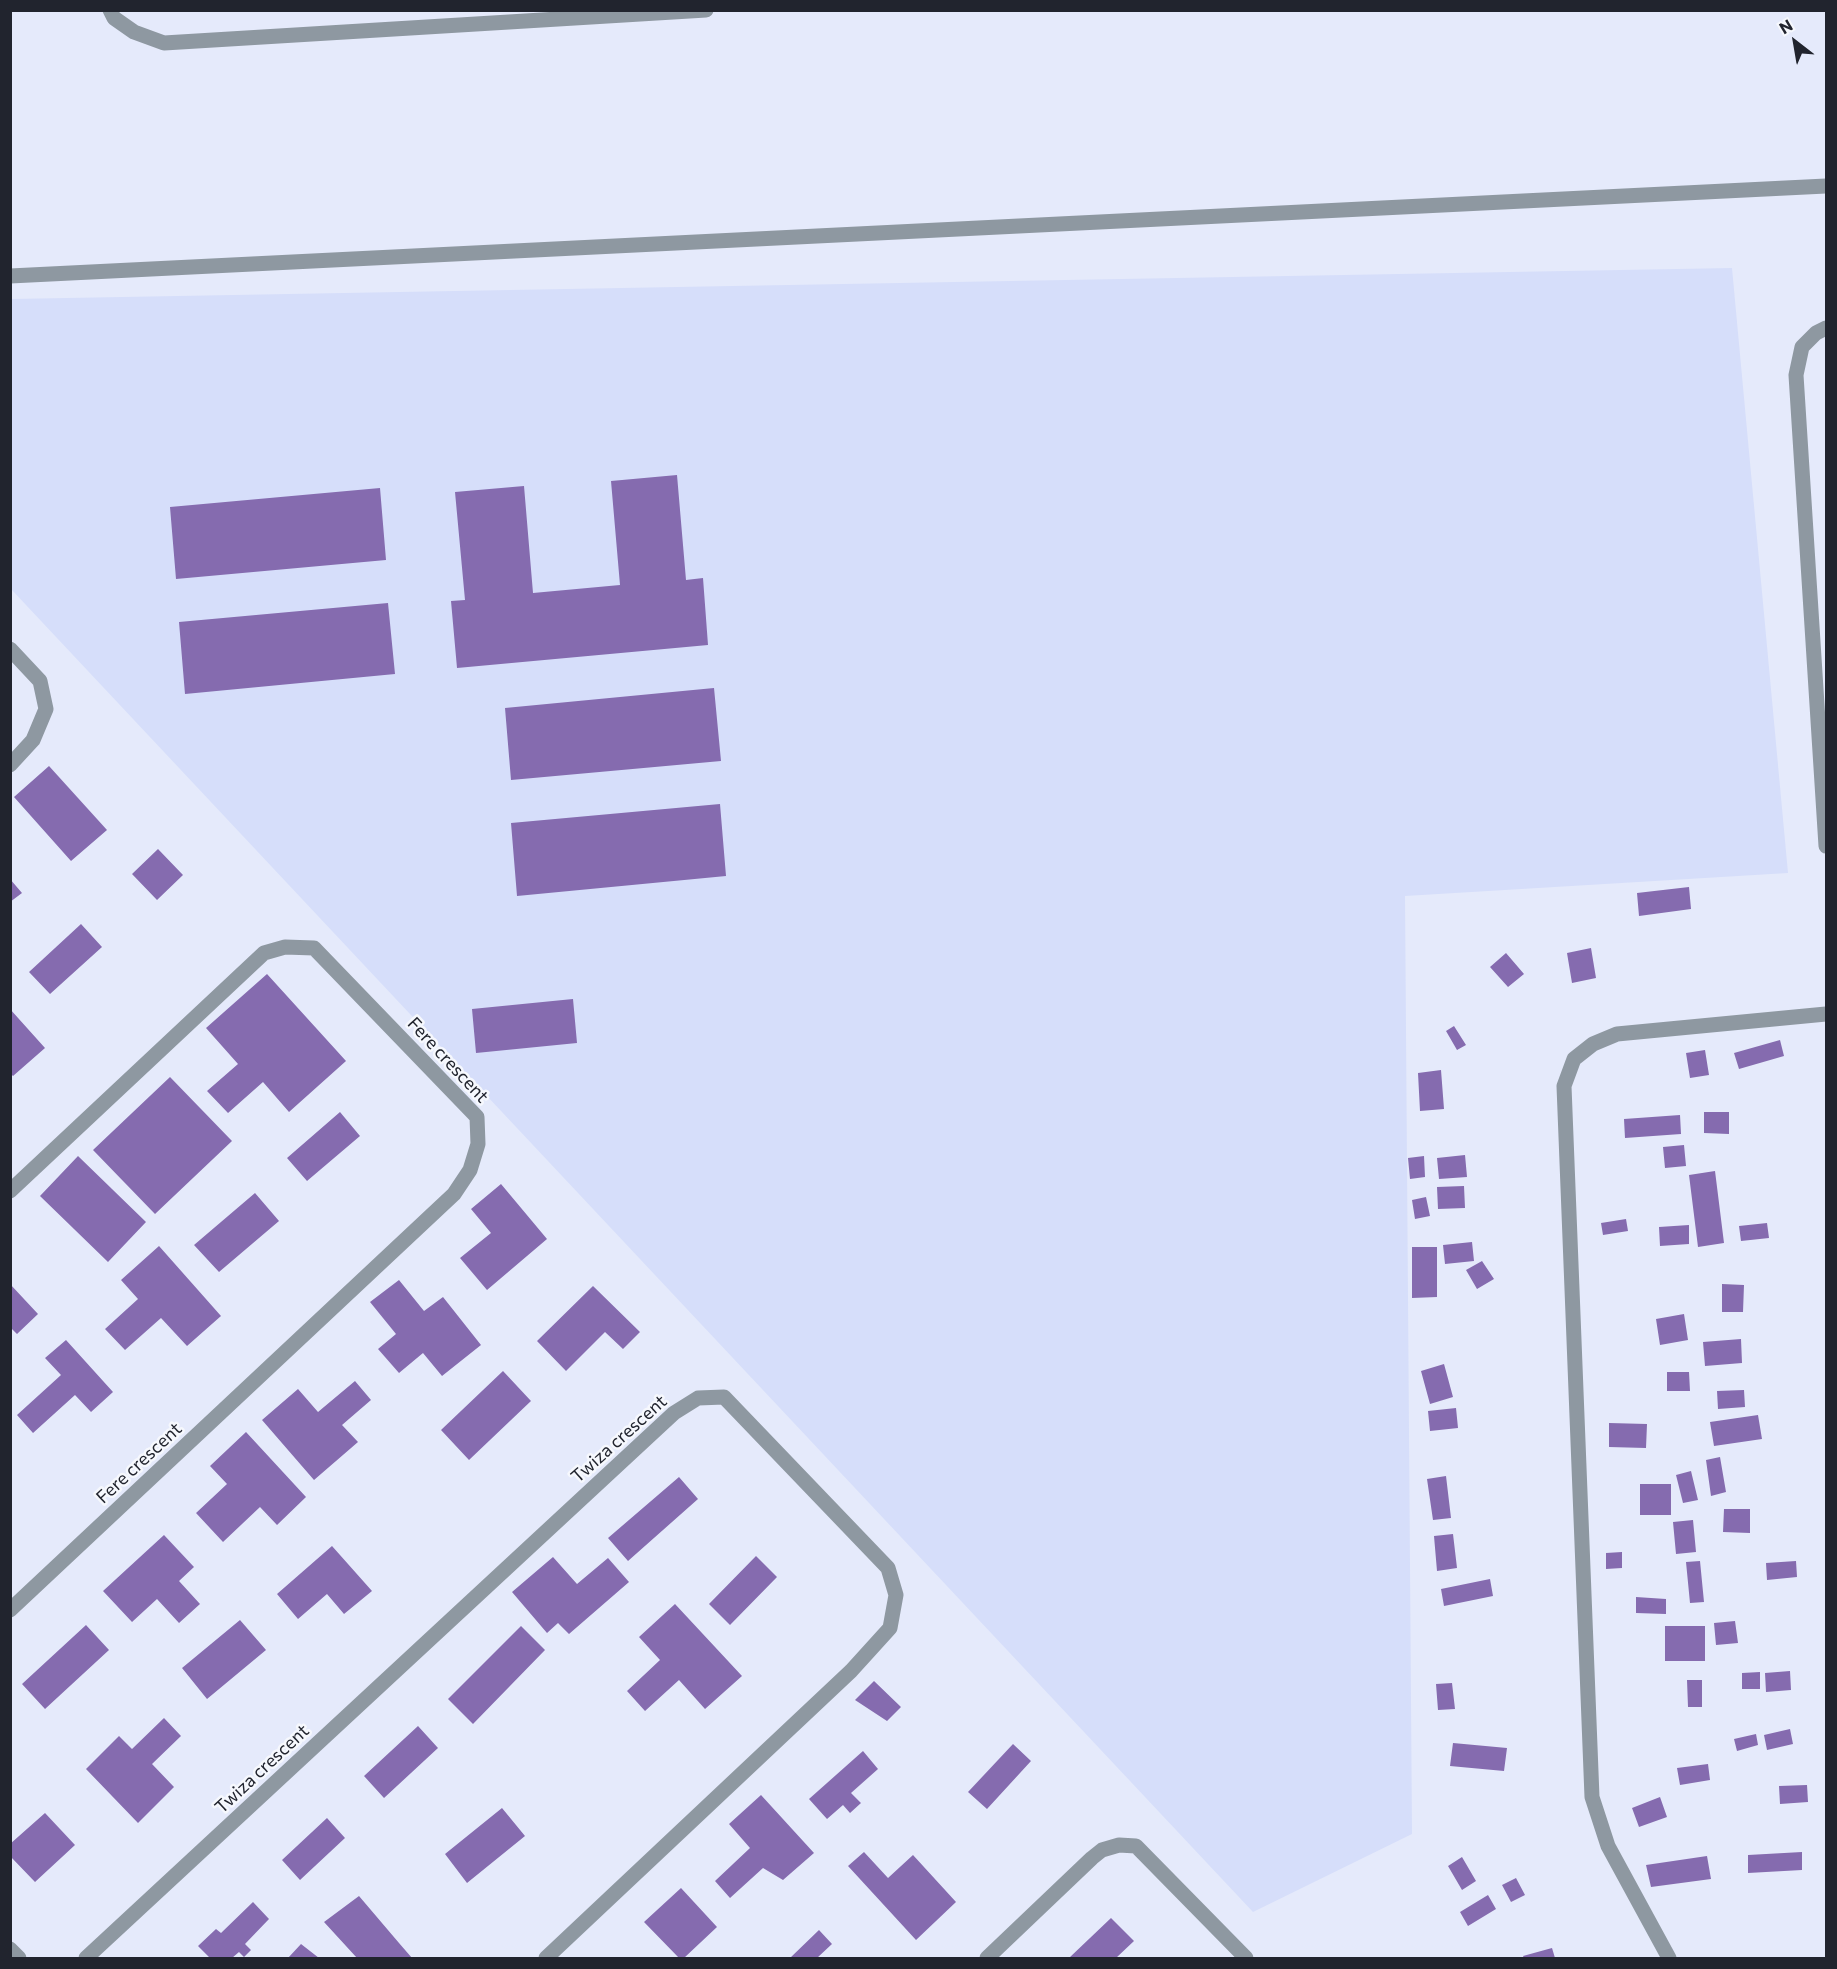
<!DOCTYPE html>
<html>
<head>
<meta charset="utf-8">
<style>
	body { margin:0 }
	#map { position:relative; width:1837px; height:1969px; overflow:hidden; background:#e5eafb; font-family:Commissioner,sans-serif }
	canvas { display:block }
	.frame { position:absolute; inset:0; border:12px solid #21242e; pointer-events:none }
	.north { position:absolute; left:1765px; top:12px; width:60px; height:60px; -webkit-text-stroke:4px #f6f8fd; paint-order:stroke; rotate:329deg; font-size:16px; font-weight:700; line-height:24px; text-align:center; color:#21242e }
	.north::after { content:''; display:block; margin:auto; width:21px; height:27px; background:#21242e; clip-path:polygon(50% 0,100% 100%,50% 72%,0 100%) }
</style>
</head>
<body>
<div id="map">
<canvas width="1837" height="1969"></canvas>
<div class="frame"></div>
<div class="north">N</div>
</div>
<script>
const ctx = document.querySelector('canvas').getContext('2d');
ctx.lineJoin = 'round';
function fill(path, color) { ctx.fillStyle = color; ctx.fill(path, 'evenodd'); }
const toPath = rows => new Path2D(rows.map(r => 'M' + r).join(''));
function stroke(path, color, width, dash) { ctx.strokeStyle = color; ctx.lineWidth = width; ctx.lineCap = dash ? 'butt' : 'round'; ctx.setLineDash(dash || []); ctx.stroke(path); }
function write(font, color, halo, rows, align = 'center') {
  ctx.font = font + ' Commissioner,sans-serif'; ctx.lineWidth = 5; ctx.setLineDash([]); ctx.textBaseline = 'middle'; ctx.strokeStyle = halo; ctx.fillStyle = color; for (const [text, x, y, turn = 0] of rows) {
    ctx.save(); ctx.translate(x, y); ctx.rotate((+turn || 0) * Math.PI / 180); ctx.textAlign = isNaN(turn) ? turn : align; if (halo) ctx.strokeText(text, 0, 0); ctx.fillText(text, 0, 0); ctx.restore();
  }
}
const built = toPath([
	[1732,268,1788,873,1405,896,1412,1834,1253,1912,11,589,11,299]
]);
const building = toPath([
	[677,475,686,580,703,578,708,645,457,668,451,601,465,600,455,492,524,486,533,593,620,585,611,481],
	[380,488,386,560,176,579,170,507],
	[388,603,395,674,185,694,179,622],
	[714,688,721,761,511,780,505,708],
	[49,766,107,830,71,861,14,797],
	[720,804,726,876,517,896,511,823],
	[158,849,183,875,157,900,132,874],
	[10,879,22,893,10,902],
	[1689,887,1691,909,1639,916,1637,893],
	[81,924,102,947,50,994,29,972],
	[1591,948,1596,978,1572,983,1567,953],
	[1506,953,1524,974,1508,987,1490,967],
	[267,974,346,1061,289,1112,263,1082,228,1113,207,1091,238,1064,206,1028],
	[573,999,577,1043,476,1053,472,1009],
	[10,1009,45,1048,13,1076,10,1073],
	[1454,1026,1466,1045,1457,1050,1446,1031],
	[1780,1040,1784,1056,1739,1069,1734,1053],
	[1705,1050,1709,1075,1690,1078,1686,1053],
	[1441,1070,1444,1109,1420,1111,1418,1073],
	[170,1077,232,1141,155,1214,93,1150],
	[340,1112,360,1136,307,1181,287,1158],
	[1704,1112,1729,1112,1729,1134,1704,1133],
	[1680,1115,1681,1134,1625,1138,1624,1119],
	[1684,1145,1686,1166,1665,1168,1663,1147],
	[1465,1155,1467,1177,1439,1179,1437,1158],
	[78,1156,146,1222,108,1262,40,1196],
	[1424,1156,1425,1177,1410,1179,1408,1158],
	[1715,1171,1724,1243,1698,1247,1689,1175],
	[501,1184,547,1239,487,1290,460,1258,491,1233,471,1209],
	[1464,1186,1465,1208,1438,1209,1437,1187],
	[255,1193,279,1221,219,1272,194,1245],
	[1426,1197,1430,1216,1415,1219,1412,1200],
	[1626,1219,1628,1231,1603,1235,1601,1223],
	[1767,1223,1769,1238,1741,1241,1739,1226],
	[1689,1225,1689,1244,1660,1246,1659,1227],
	[1472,1242,1474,1261,1445,1264,1443,1245],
	[159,1246,221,1316,187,1346,161,1318,125,1350,105,1329,138,1299,121,1280],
	[1412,1247,1437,1247,1437,1297,1412,1298],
	[1482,1261,1494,1279,1477,1289,1466,1270],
	[399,1280,424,1311,443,1297,481,1345,442,1376,423,1353,399,1373,378,1349,396,1334,370,1302],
	[10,1284,38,1314,17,1334,10,1327],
	[1722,1284,1744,1285,1743,1312,1722,1312],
	[593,1286,640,1332,623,1349,605,1332,566,1371,537,1341],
	[1684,1314,1688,1340,1660,1345,1656,1319],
	[1741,1339,1742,1363,1705,1366,1703,1342],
	[66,1340,113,1392,91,1412,75,1395,33,1433,17,1415,61,1375,45,1358],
	[1444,1364,1453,1397,1430,1404,1421,1371],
	[503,1371,531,1401,469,1460,441,1430],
	[1667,1372,1689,1372,1690,1391,1667,1391],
	[355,1381,371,1400,342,1425,358,1442,314,1480,262,1420,298,1389,318,1412],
	[1744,1390,1745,1407,1718,1409,1717,1391],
	[1456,1408,1458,1428,1430,1431,1428,1411],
	[1758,1415,1762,1439,1714,1446,1710,1422],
	[1609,1423,1647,1424,1646,1448,1609,1447],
	[246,1432,306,1497,277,1525,260,1507,223,1542,196,1513,227,1484,210,1466],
	[1720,1457,1726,1492,1711,1496,1706,1460],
	[1691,1471,1698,1500,1683,1503,1676,1475],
	[1446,1476,1451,1518,1433,1520,1427,1479],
	[679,1477,698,1499,628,1561,608,1538],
	[1640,1484,1671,1484,1671,1515,1640,1515],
	[1724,1509,1750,1509,1750,1533,1723,1532],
	[1693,1520,1696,1552,1676,1554,1673,1522],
	[1453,1534,1457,1568,1437,1571,1434,1536],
	[164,1535,194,1567,179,1581,200,1604,179,1623,157,1599,132,1622,103,1591],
	[332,1546,372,1591,344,1614,327,1594,298,1619,277,1594],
	[1622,1552,1622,1568,1606,1569,1606,1553],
	[756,1556,777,1577,730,1625,709,1604],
	[553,1557,577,1584,608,1558,629,1582,569,1634,558,1623,547,1633,512,1592],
	[1700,1561,1704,1602,1690,1603,1686,1562],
	[1796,1561,1797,1577,1767,1580,1766,1563],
	[1490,1579,1493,1596,1444,1606,1441,1589],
	[1636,1597,1666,1599,1666,1614,1636,1613],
	[675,1604,742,1676,705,1709,679,1680,645,1711,627,1691,660,1660,639,1637],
	[240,1620,266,1650,207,1699,182,1668],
	[1735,1621,1738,1643,1716,1645,1714,1623],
	[86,1625,109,1650,45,1709,22,1684],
	[521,1626,545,1650,473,1724,448,1699],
	[1665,1626,1705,1626,1705,1661,1665,1661],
	[1790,1671,1791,1690,1766,1692,1765,1673],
	[1760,1672,1760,1689,1742,1689,1742,1673],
	[1687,1680,1702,1680,1702,1707,1688,1707],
	[874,1681,901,1707,887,1721,855,1700],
	[1452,1683,1455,1709,1438,1710,1436,1684],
	[164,1718,181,1736,152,1764,174,1787,138,1823,86,1769,119,1736,132,1749],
	[418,1726,438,1748,384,1798,364,1776],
	[1790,1729,1793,1744,1767,1750,1764,1735],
	[1756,1734,1758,1745,1737,1751,1734,1739],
	[1453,1743,1507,1748,1504,1771,1450,1766],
	[1013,1744,1031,1761,987,1809,968,1792],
	[863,1751,878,1769,851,1793,861,1803,850,1813,843,1805,827,1819,809,1799],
	[1708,1764,1710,1780,1680,1785,1677,1768],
	[1807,1785,1808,1802,1780,1804,1779,1786],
	[761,1795,814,1853,783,1880,763,1868,730,1898,715,1881,750,1848,729,1824],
	[1660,1797,1667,1817,1639,1827,1632,1808],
	[502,1808,525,1836,467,1883,445,1854],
	[45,1813,75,1845,35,1882,10,1856,10,1844],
	[327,1818,345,1838,300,1880,282,1860],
	[864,1852,888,1878,913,1855,956,1902,916,1940,848,1866],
	[1802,1852,1802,1870,1748,1873,1748,1855],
	[1707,1856,1711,1879,1651,1887,1646,1865],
	[1462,1857,1476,1881,1462,1890,1448,1866],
	[1516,1878,1525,1895,1511,1902,1502,1885],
	[681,1888,717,1927,684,1958,679,1958,644,1922],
	[1488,1895,1496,1909,1468,1926,1460,1912],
	[359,1896,399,1943,412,1958,357,1958,324,1922],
	[253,1902,269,1919,245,1944,251,1950,244,1957,239,1952,232,1958,210,1958,198,1946,216,1929,221,1933],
	[1111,1918,1134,1941,1116,1958,1069,1958],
	[819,1930,832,1944,817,1958,790,1958],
	[301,1944,319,1958,288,1958],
	[1552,1948,1555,1958,1524,1958,1523,1956]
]);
const minor = toPath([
	[110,10,114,18,134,32,164,43,706,10],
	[10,276,1826,186],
	[1826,328,1816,333,1802,347,1796,375,1826,846],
	[10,649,40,681,46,709,33,740,10,765],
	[10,1191,264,953,285,947,314,948,477,1117,478,1144,470,1170,454,1194,10,1610],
	[10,1949,19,1958],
	[86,1958,674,1413,698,1398,724,1397,888,1568,896,1595,890,1628,851,1671,546,1958],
	[987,1958,1092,1858,1102,1850,1119,1845,1136,1846,1246,1958],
	[1669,1958,1608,1846,1592,1797,1564,1086,1574,1059,1593,1044,1617,1034,1826,1014]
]);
const streetNames = [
	["Fere crescent",448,1060,47],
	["Twiza crescent",619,1439,-42],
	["Fere crescent",139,1463,-43],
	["Twiza crescent",262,1769,-43]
];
fill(built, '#d6defa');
fill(building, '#856baf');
stroke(minor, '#8e98a1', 15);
write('18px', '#21242e', '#f6f8fd', streetNames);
</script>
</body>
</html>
